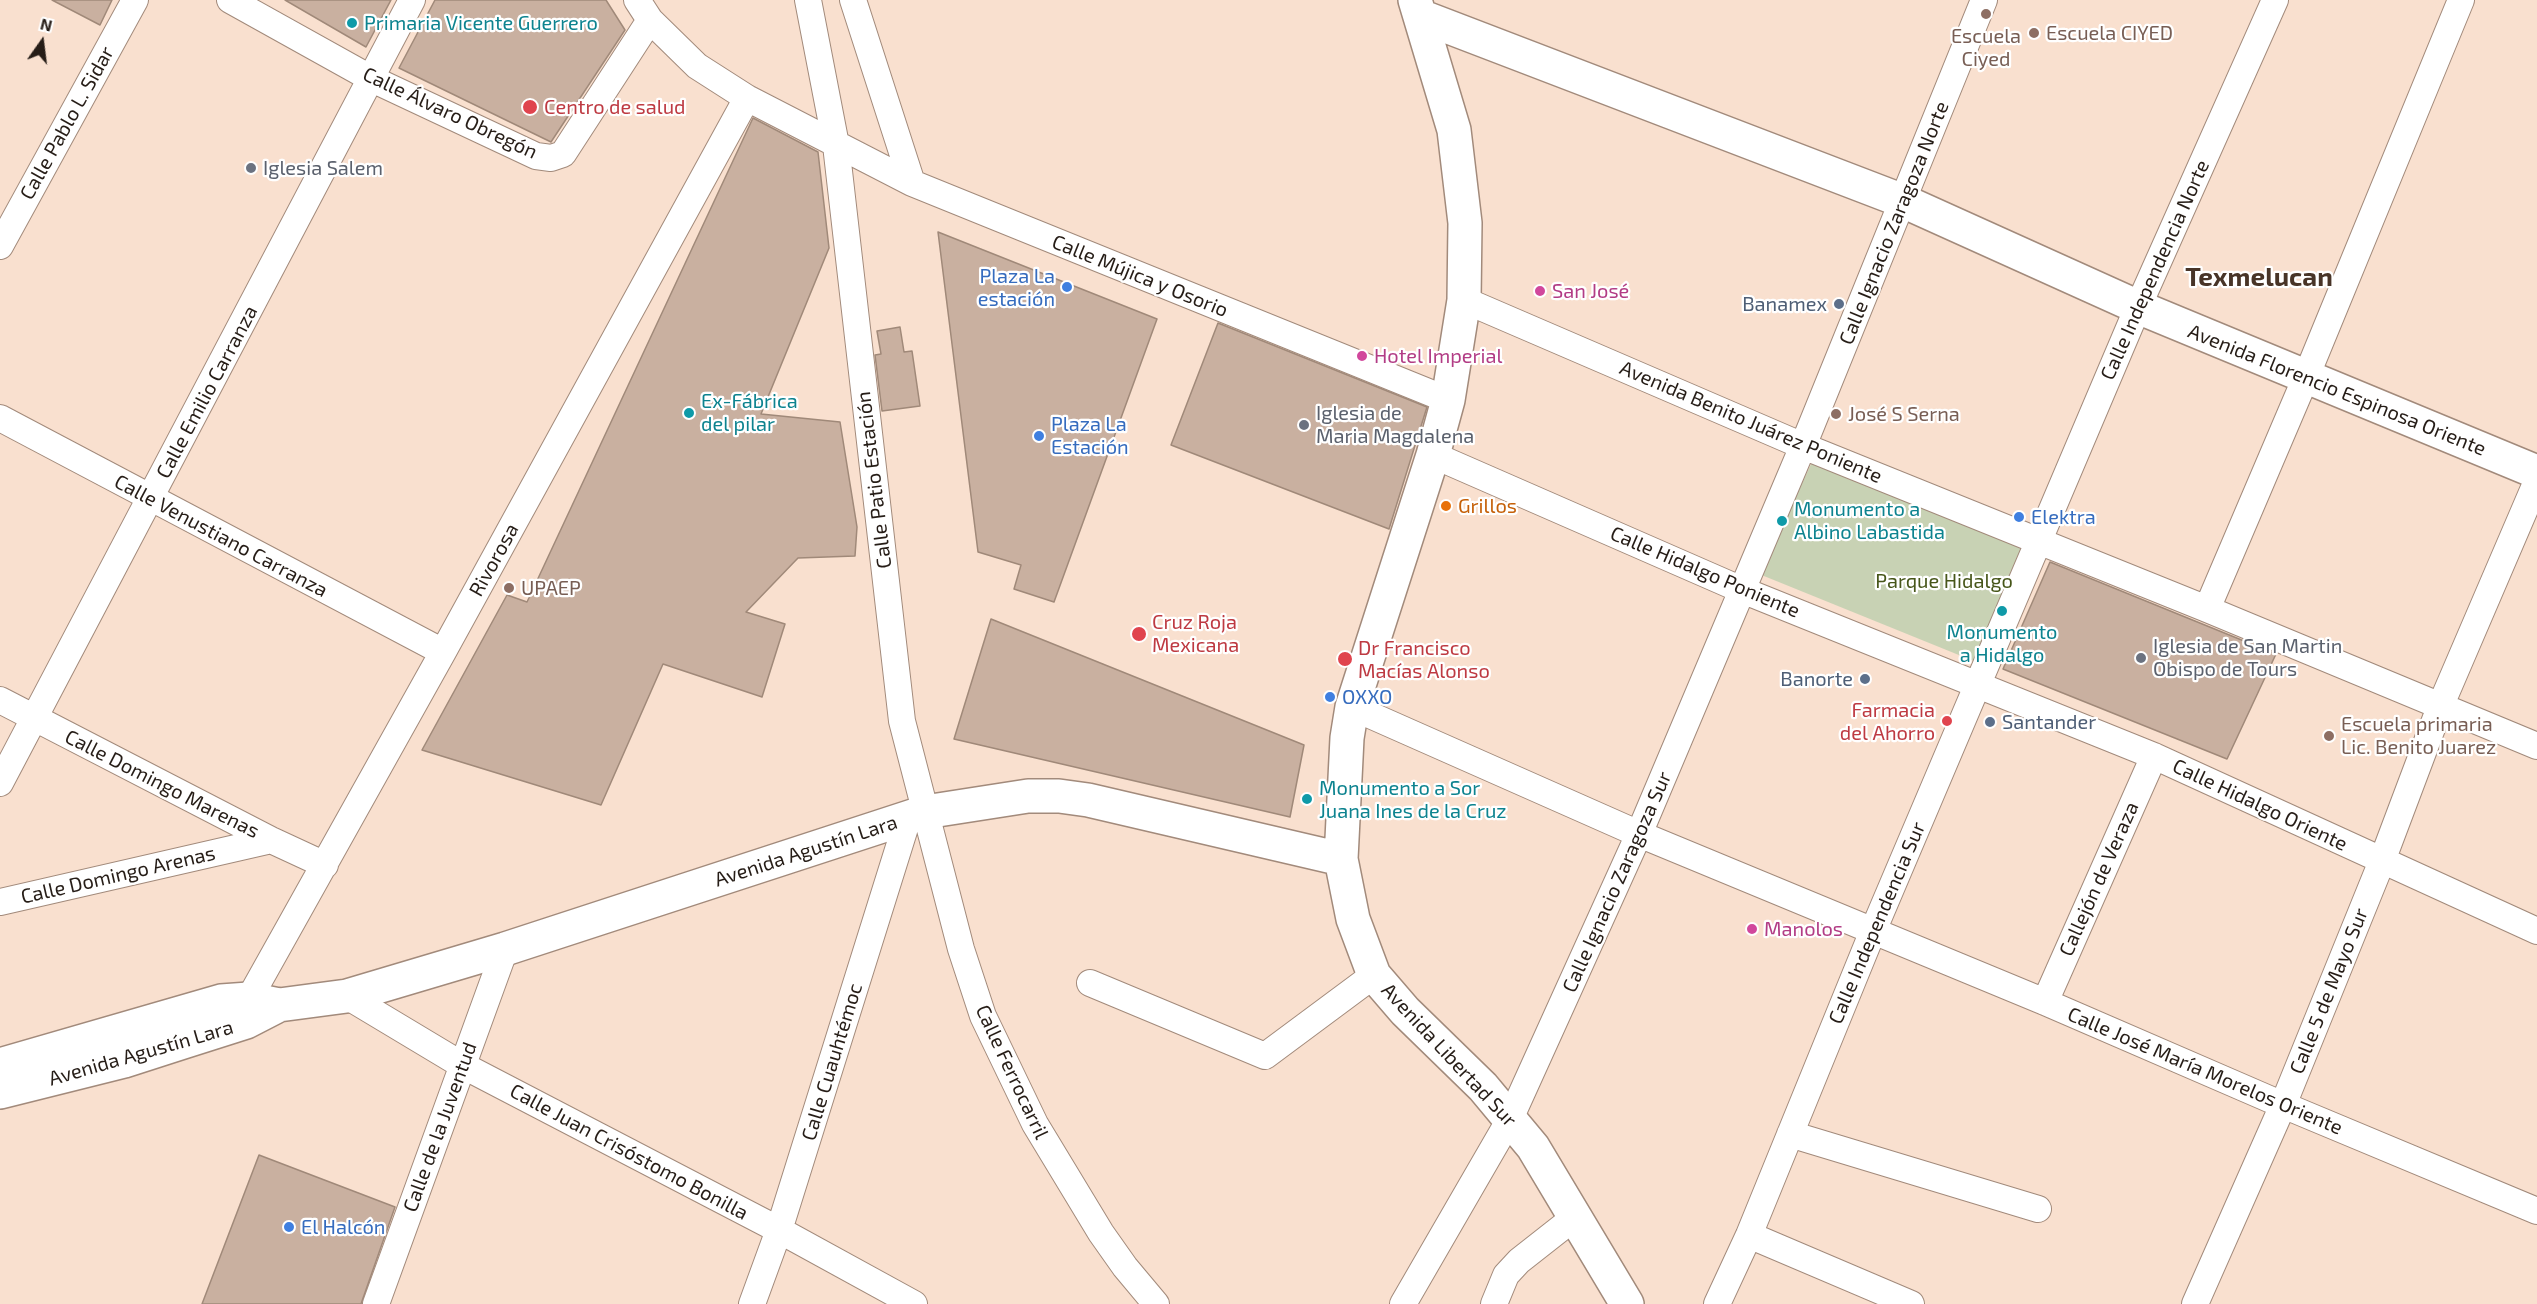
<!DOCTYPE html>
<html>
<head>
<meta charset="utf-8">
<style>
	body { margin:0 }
	#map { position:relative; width:2537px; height:1304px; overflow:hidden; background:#f9e0cf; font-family:"Exo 2",sans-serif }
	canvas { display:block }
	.north { position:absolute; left:12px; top:12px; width:60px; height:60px; -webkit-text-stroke:4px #fff; paint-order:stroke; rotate:14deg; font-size:16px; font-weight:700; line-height:24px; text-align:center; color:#261d17 }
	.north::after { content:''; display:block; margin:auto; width:21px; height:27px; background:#261d17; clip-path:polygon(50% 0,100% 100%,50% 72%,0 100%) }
</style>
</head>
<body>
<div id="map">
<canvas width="2537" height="1304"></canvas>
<div class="north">N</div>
</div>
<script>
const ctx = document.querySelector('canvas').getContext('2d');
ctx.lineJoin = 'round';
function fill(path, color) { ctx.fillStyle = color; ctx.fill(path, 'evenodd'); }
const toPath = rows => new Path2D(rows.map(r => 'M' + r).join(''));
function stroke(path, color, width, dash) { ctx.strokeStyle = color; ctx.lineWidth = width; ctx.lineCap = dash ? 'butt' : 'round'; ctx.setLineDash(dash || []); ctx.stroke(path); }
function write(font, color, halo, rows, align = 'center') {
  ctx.font = font + ' "Exo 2",sans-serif'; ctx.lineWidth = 4.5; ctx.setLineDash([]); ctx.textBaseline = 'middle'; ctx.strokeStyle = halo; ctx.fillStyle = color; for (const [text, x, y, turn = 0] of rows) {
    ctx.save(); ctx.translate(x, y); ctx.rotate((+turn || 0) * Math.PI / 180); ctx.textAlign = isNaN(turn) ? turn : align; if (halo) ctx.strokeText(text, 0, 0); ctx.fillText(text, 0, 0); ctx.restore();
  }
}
const green = toPath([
	[1813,460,2024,545,1981,664,1759,574]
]);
const building = toPath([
	[52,0,112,0,100,25,52,0],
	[285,0,391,0,366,47,285,0],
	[435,0,606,0,625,30,551,142,399,68,435,0],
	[753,118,818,152,829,248,761,414,840,422,857,527,855,556,798,558,746,612,785,624,762,697,663,664,601,805,422,750,507,595,527,602,753,118],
	[938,232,1157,319,1054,602,1014,589,1021,565,978,552,938,232],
	[1218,323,1427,407,1389,529,1171,445,1218,323],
	[900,327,904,352,912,351,920,406,882,411,875,355,881,354,877,331,900,327],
	[2050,562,2276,654,2227,759,2003,669,2050,562],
	[991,619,1304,745,1290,817,954,739,991,619],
	[259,1155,395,1207,361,1304,202,1304,259,1155]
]);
const minor = toPath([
	[230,0,372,79,536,156,551,158,563,154,650,20],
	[637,0,650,20,697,66,747,98,912,183,1448,400],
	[808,0,836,145,902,721,961,949,983,1016,1035,1124,1101,1233,1125,1267,1156,1304],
	[853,0,912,183],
	[0,246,135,0],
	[1464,300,1803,446,2207,609,2537,746],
	[0,418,443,652],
	[1433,455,1742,590,2154,756,2537,931],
	[2207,609,2306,377,2461,0],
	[0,700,271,840,325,865],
	[1352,707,1639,834,2045,1002,2283,1105,2537,1211],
	[0,783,412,0],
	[0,902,271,840],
	[1090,983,1265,1056,1374,975],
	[347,996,462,1065,779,1230,914,1304],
	[2045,1002,2154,756],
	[247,1017,249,999,443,652,747,98],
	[1790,1134,2038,1209],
	[1749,1235,1911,1304],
	[376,1304,505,949],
	[752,1304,779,1230,908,818],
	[1403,1304,1510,1119,1639,834,1803,446,1984,0],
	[1494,1304,1506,1275,1519,1261,1575,1217],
	[1717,1304,1749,1235,1873,931,2138,307,2275,0],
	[2195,1304,2283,1105,2382,861,2440,707,2537,481]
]);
const major = toPath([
	[1415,0,1454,130,1465,223,1464,300,1448,400,1433,455,1352,707,1347,738,1341,859,1353,919,1374,975,1405,1011,1483,1087,1533,1147,1627,1304],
	[1420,16,1903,201,2138,307,2537,472],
	[0,1065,221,1001,249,999,279,1005,347,996,505,949,925,812,1028,796,1059,796,1088,800,1341,859],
	[0,1092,124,1061,183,1042,246,1022,279,1005]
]);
const markers = [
	[1986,14,6,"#8d6e63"],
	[352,23,6,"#0f9aa8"],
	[2034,33,6,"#8d6e63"],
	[530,107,8,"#e0444e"],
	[251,168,6,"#6b7280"],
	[1067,287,6,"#3f7fe0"],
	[1540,291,6,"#d1479c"],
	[1839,304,6,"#5c6f8a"],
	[1362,356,6,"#d1479c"],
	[689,413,6,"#0f9aa8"],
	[1836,414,6,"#8d6e63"],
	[1304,425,6,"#6b7280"],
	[1039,436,6,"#3f7fe0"],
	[1446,506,6,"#e8710a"],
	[2019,517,6,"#3f7fe0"],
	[1782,521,6,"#0f9aa8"],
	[509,588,6,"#8d6e63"],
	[2002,611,6,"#0f9aa8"],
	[1139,634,8,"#e0444e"],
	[2141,658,6,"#6b7280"],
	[1345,659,8,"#e0444e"],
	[1865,679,6,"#5c6f8a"],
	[1330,697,6,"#3f7fe0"],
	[1947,721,6,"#e0444e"],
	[1990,722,6,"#5c6f8a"],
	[2329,736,6,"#8d6e63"],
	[1307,799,6,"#0f9aa8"],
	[1752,929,6,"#d1479c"],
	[289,1227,6,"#3f7fe0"]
];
const cultureNames = [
	["Primaria Vicente Guerrero",364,23],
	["Ex-Fábrica",701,401],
	["del pilar",701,424],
	["Monumento a",1794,509],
	["Albino Labastida",1794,532],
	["Monumento",2002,632,"center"],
	["a Hidalgo",2002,655,"center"],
	["Monumento a Sor",1319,788],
	["Juana Ines de la Cruz",1319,811]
];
const educationNames = [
	["Escuela CIYED",2046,33],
	["Escuela",1986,36,"center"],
	["Ciyed",1986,59,"center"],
	["José S Serna",1848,414],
	["UPAEP",521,588],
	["Escuela primaria",2341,724],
	["Lic. Benito Juarez",2341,747]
];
const healthNames = [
	["Centro de salud",544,107],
	["Cruz Roja",1152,622],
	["Mexicana",1152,645],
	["Dr Francisco",1358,648],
	["Macías Alonso",1358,671],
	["Farmacia",1935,710,"right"],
	["del Ahorro",1935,733,"right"]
];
const streetNames = [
	["Calle Álvaro Obregón",450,113,25],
	["Calle Pablo L. Sidar",67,123,-61],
	["Calle Ignacio Zaragoza Norte",1894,223,-68],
	["Calle Independencia Norte",2155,270,-66],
	["Calle Mújica y Osorio",1140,276,22],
	["Avenida Florencio Espinosa Oriente",2337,390,22],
	["Calle Emilio Carranza",207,392,-62],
	["Avenida Benito Juárez Poniente",1751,422,23],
	["Calle Patio Estación",874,480,-97],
	["Calle Venustiano Carranza",221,536,28],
	["Rivorosa",494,560,-61],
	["Calle Hidalgo Poniente",1705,572,23],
	["Calle Domingo Marenas",162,784,27],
	["Calle Hidalgo Oriente",2260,805,25],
	["Avenida Agustín Lara",806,851,-18],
	["Calle Domingo Arenas",118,875,-13],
	["Callejón de Veraza",2099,879,-66],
	["Calle Ignacio Zaragoza Sur",1617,882,-66],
	["Calle Independencia Sur",1877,923,-67],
	["Calle 5 de Mayo Sur",2329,991,-68],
	["Avenida Agustín Lara",141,1053,-16],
	["Avenida Libertad Sur",1449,1055,47],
	["Calle Cuauhtémoc",832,1062,-73],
	["Calle José María Morelos Oriente",2205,1071,23],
	["Calle Ferrocarril",1012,1072,65],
	["Calle de la Juventud",440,1127,-70],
	["Calle Juan Crisóstomo Bonilla",629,1152,28]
];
const worshipNames = [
	["Iglesia Salem",263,168],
	["Iglesia de",1316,413],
	["Maria Magdalena",1316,436],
	["Iglesia de San Martin",2153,646],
	["Obispo de Tours",2153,669]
];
const shopNames = [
	["Plaza La",1055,276,"right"],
	["estación",1055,299,"right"],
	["Plaza La",1051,424],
	["Estación",1051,447],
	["Elektra",2031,517],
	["OXXO",1342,697],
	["El Halcón",301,1227]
];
const hotelNames = [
	["San José",1552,291],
	["Hotel Imperial",1374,356],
	["Manolos",1764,929]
];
const serviceNames = [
	["Banamex",1827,304],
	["Banorte",1853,679],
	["Santander",2002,722,"left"]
];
const foodNames = [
	["Grillos",1458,506]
];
const parkNames = [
	["Parque Hidalgo",1944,581]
];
const districtNames = [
	["Texmelucan",2259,277]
];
fill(green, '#c8d2b4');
fill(building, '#c9b0a0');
stroke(building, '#a08979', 1.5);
stroke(minor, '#a28a7b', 28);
stroke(major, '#a28a7b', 36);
stroke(minor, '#fff', 26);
stroke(major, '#fff', 33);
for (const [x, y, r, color] of markers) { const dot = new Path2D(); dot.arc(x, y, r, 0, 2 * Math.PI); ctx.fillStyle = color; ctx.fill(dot); stroke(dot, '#fff', 2); }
write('20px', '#0d838f', '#fff', cultureNames, 'left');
write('20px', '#785e54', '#fff', educationNames, 'left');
write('20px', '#be3a42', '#fff', healthNames, 'left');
write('20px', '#261d17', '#fff', streetNames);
write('20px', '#5b616d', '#fff', worshipNames, 'left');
write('20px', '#366cbe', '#fff', shopNames, 'left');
write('20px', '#b23c85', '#fff', hotelNames, 'left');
write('20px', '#4e5e75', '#fff', serviceNames, 'right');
write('20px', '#c56008', '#fff', foodNames, 'left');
write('20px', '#47561a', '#fff', parkNames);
write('bold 26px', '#483427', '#fff', districtNames);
</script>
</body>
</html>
